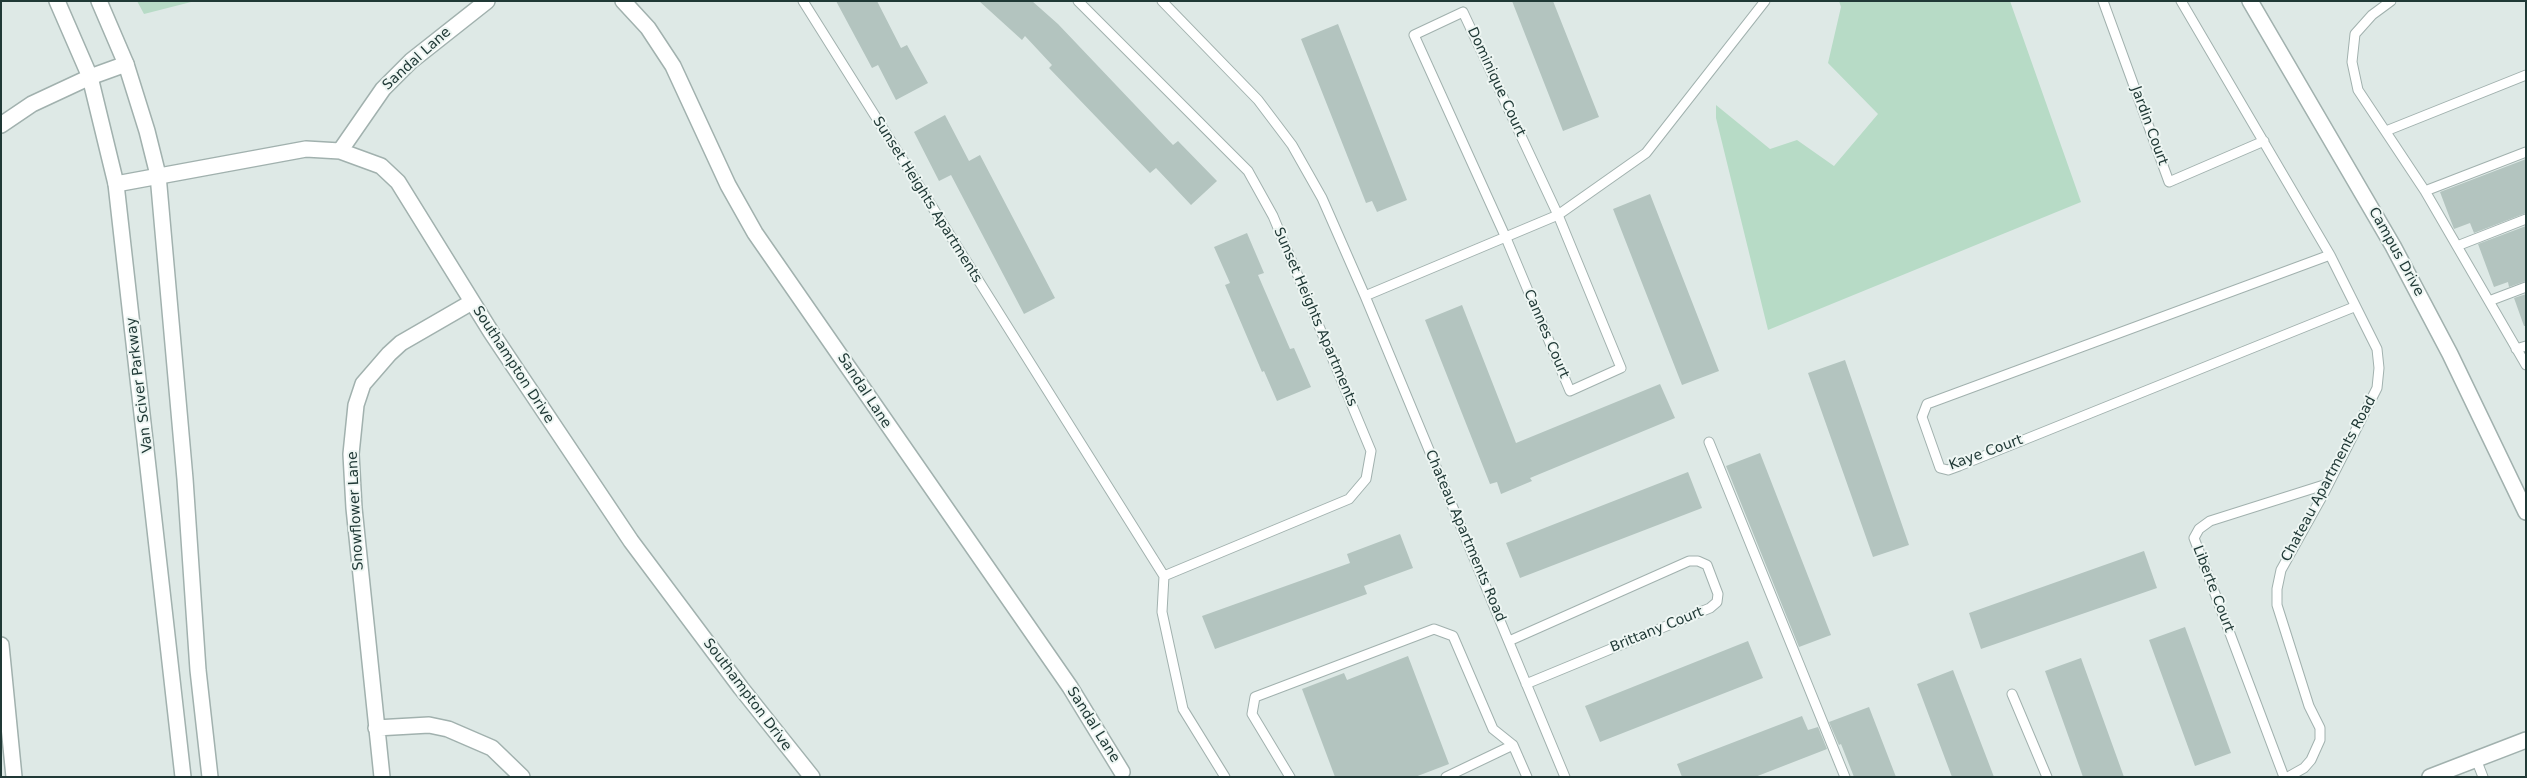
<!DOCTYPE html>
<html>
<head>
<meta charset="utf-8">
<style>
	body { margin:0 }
	#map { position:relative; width:2527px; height:778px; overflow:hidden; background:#dee9e6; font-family:"DejaVu Sans",sans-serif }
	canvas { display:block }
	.frame { position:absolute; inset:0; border:2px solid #203936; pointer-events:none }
</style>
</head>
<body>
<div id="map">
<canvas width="2527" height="778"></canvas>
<div class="frame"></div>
</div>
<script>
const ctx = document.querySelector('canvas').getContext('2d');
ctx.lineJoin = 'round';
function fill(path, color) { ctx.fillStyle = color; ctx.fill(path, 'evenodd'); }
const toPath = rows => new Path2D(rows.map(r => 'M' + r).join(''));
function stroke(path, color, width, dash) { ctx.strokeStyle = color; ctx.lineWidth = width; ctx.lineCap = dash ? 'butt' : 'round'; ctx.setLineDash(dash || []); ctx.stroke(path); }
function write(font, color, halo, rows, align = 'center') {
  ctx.font = font + ' "DejaVu Sans",sans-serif'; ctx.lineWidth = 4; ctx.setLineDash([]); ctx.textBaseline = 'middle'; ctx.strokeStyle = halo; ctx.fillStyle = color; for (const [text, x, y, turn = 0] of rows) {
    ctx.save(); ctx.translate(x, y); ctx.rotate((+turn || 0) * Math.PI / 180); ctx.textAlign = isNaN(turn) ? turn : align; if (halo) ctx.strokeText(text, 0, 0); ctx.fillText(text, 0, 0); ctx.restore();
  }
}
const green = toPath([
	[137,1,195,1,144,14],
	[1839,1,2010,1,2081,202,1768,330,1716,118,1716,105,1770,149,1797,140,1834,166,1878,114,1828,63,1841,7]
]);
const building = toPath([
	[836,1,877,1,901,48,907,45,928,83,896,100,878,65,872,68],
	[979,1,1032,1,1058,24,1173,145,1178,141,1217,181,1191,205,1156,168,1150,173,1049,68,1052,65,1025,36,1022,40],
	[1512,1,1553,1,1599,117,1563,131],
	[1338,24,1407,200,1377,212,1372,201,1366,203,1301,39],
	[945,115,969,161,980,155,1055,298,1024,314,951,175,939,181,914,132],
	[2526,159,2526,213,2474,233,2470,223,2454,229,2440,192],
	[1650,194,1719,371,1682,385,1613,209],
	[2526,226,2526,281,2509,287,2508,282,2494,287,2478,244],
	[1247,233,1264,273,1258,275,1290,349,1294,348,1311,387,1277,401,1264,371,1262,372,1225,285,1230,283,1214,247],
	[2526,294,2526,326,2524,326,2514,298],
	[1462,305,1516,443,1660,384,1675,418,1530,478,1532,481,1501,494,1497,482,1490,484,1425,320],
	[1845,360,1909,545,1873,557,1808,373],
	[1760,453,1831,635,1799,647,1726,466],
	[1688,472,1702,508,1520,578,1506,543],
	[1400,534,1413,568,1364,586,1367,594,1215,649,1202,616,1350,563,1347,554],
	[2144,551,2157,588,1981,649,1969,613],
	[2185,627,2231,753,2195,766,2149,640],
	[1748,641,1763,678,1600,742,1585,706],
	[1408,656,1449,764,1415,777,1335,777,1302,689,1344,673,1347,680],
	[2081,658,2124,777,2083,777,2045,671],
	[1953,670,1994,777,1952,777,1917,684],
	[1869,707,1896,777,1854,777,1841,744,1839,745,1829,722],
	[1802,716,1808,730,1818,727,1827,749,1755,777,1682,777,1677,764]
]);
const service = toPath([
	[803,1,1164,576,1162,612,1183,709,1225,777],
	[1078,1,1248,171,1273,216,1371,451,1366,479,1349,499,1164,576],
	[1162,1,1258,100,1292,145,1322,198,1365,296,1565,777],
	[2103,1,2169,182,2264,141],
	[2181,1,2330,255,2377,349,2379,368,2377,388,2324,493,2281,570,2277,589,2277,605,2309,706,2320,728,2320,740,2311,760,2304,768,2288,777],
	[2391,1,2372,15,2355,34,2352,62,2358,90,2425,191],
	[1463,12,1558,215,1621,368,1570,391,1506,238,1414,35,1463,12],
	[2386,131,2526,75],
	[2526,152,2425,191,2526,365],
	[2457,246,2526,219],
	[2330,255,1927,404,1922,417,1940,468,1948,470,1959,466,2354,307],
	[1365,296,1558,215,1646,153,1765,1],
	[2489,301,2526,287],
	[2516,349,2526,346],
	[1709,442,1845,777],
	[1509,641,1689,561,1698,561,1707,565,1718,594,1717,602,1710,608,1526,684],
	[2012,694,2047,777],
	[2476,759,2483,777],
	[1290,777,1252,714,1255,697,1434,629,1453,636,1493,729,1513,745,1527,777],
	[1446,777,1513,745],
	[2284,777,2194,538,2199,529,2210,521,2327,484]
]);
const minor = toPath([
	[623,1,648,28,673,66,728,185,755,233,1070,687,1122,772],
	[1,125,32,104,90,77,126,64],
	[340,151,383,89,411,61,487,1],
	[116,184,306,149,340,151,381,166,398,182,491,332,631,541,741,688,812,777],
	[1,645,14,777],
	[376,728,429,725,448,729,492,748,522,777],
	[382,777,354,508,351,454,356,405,363,384,389,354,401,343,472,302]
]);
const tertiary = toPath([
	[57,1,90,77,116,184,183,777],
	[99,1,126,64,147,131,158,175,185,479,198,670,210,777],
	[2250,1,2393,246,2450,354,2526,512],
	[2430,777,2526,740]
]);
const streetNames = [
	["Sandal Lane",417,59,-42],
	["Dominique Court",1496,82,65],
	["Jardin Court",2149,126,70],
	["Sunset Heights Apartments",927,200,58],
	["Campus Drive",2396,252,61],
	["Sunset Heights Apartments",1315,317,67],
	["Cannes Court",1546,334,67],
	["Southampton Drive",513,365,57],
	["Van Sciver Parkway",140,385,-97],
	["Sandal Lane",864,391,57],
	["Kaye Court",1986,453,-20],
	["Chateau Apartments Road",2329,479,-62],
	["Snowflower Lane",356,511,-93],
	["Chateau Apartments Road",1465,536,67],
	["Liberte Court",2213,589,69],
	["Brittany Court",1657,630,-22],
	["Southampton Drive",747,695,53],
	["Sandal Lane",1093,725,58]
];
fill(green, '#b7dbc6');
fill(building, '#b3c4bf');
stroke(service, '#a1b1ae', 11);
stroke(minor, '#a1b1ae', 18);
stroke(tertiary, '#a1b1ae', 18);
stroke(service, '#fff', 9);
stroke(minor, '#fff', 15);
stroke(tertiary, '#fff', 15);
write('14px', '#203936', '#eef6f3', streetNames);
</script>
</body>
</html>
